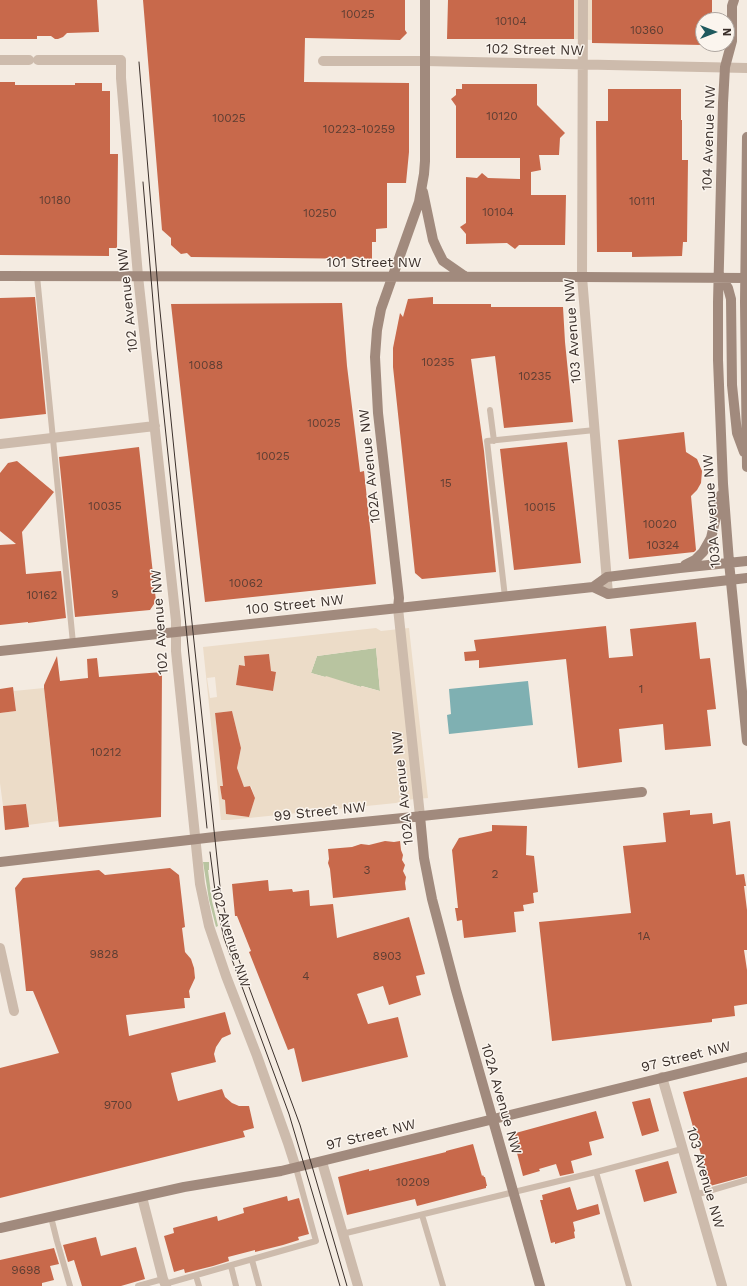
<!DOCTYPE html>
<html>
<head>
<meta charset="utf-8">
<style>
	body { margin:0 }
	#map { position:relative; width:747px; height:1286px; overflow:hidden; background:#f4ebe1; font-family:"Work Sans",sans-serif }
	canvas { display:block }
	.north { position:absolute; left:695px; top:12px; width:40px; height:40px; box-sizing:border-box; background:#fbf5ee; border:1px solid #aea6a0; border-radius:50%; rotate:90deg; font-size:11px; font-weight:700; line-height:16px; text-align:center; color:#3b302b }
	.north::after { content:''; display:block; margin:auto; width:14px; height:18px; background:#1f5a5e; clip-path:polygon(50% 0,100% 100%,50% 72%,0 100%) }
</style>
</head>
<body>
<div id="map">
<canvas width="747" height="1286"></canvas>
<div class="north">N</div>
</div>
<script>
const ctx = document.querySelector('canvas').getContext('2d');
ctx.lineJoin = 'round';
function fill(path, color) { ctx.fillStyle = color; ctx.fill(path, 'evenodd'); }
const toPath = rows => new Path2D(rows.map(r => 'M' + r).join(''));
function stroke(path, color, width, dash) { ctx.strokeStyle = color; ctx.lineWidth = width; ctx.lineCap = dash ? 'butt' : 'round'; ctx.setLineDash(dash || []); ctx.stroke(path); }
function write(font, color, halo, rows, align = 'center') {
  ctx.font = font + ' "Work Sans",sans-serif'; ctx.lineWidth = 3; ctx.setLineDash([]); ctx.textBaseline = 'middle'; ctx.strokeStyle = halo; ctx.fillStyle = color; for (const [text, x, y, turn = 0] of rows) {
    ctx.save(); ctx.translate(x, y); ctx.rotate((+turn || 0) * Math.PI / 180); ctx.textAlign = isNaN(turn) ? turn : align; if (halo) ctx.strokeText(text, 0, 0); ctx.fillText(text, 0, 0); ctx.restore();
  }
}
const green = toPath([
	[376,648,380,691,362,686,361,687,311,673,317,656],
	[203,862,209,862,209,870,208,870,212,901,218,926,216,927,209,900]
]);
const plaza = toPath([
	[574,0,592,0,592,40,574,39],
	[376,628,381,631,409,628,428,798,405,800,396,803,229,820,221,820,203,647],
	[376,648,380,691,361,686,361,687,326,676,325,677,311,673,317,656],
	[269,654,270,664,252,667,276,672,273,691,236,685,239,666,245,666,244,656],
	[215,677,217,697,210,698,207,678],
	[232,711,241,748,237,768,244,787,251,786,255,798,249,817,226,814,225,800,222,799,220,786,223,786,215,713],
	[44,688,58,821,28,825,26,804,3,806,0,783,0,713,16,711,14,691]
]);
const water = toPath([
	[528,681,533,725,449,734,447,715,451,714,449,689]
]);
const building = toPath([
	[0,0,97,0,99,32,67,33,63,37,58,39,55,39,51,36,37,36,37,39,0,39],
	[143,0,405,0,405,30,407,33,400,40,305,38,304,82,409,83,409,152,406,183,387,183,387,228,376,229,376,242,372,242,372,259,191,257,187,253,181,254,171,245,171,238,162,230],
	[448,0,574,0,574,39,447,39],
	[592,0,712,0,712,20,703,20,703,45,592,43],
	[0,82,15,82,15,85,75,85,75,83,102,83,102,91,110,91,110,154,118,154,117,248,109,248,109,256,0,255],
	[462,84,537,84,537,105,565,133,560,138,559,155,539,155,541,170,531,172,531,195,566,195,565,245,519,245,515,249,507,243,466,244,466,234,460,227,466,223,466,177,477,178,482,173,488,178,520,179,520,158,456,158,456,106,451,99,456,95,456,89,462,89],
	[608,89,681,89,681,120,682,120,682,160,688,160,687,242,683,242,682,256,632,257,632,252,597,252,596,121,608,121],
	[35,297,46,414,0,419,0,298],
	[433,297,433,304,491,304,491,307,563,307,565,342,573,422,504,428,495,356,471,359,484,451,496,572,422,579,415,573,393,367,393,348,400,313,403,317,408,299],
	[342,303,347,366,360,472,364,471,376,584,205,602,183,412,171,304],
	[684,432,686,452,697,459,702,471,701,483,697,490,691,496,696,550,694,552,629,559,618,440],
	[567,442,581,563,514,570,500,449],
	[139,447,156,601,150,610,75,617,59,457],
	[17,461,54,492,22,532,26,574,61,571,66,618,28,623,28,622,0,625,0,545,16,544,0,531,0,473,8,463],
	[696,622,700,659,710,658,716,709,707,710,711,746,665,750,663,724,619,729,622,762,578,768,566,659,479,668,479,660,465,661,464,652,476,651,474,640,606,626,609,658,633,656,630,629],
	[269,654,271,671,276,672,273,691,236,685,239,665,245,666,244,656],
	[57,656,60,681,88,678,87,659,97,658,99,677,162,672,161,817,59,827,44,688,44,685],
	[13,687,16,711,0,713,0,689],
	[232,711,241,748,237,768,244,787,250,786,255,798,249,817,226,814,225,800,222,799,220,786,223,786,215,713],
	[26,804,29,827,5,830,3,806],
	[690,810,690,815,712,813,713,824,730,821,736,875,744,874,746,886,744,886,747,910,747,950,744,950,747,970,747,1004,734,1006,735,1016,712,1019,712,1022,552,1041,539,922,631,913,623,846,666,842,663,813],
	[492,825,527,826,526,855,534,856,538,892,533,893,534,903,523,905,524,911,514,912,516,932,464,938,462,920,457,921,455,908,458,908,452,850,459,838,492,831],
	[385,841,394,842,400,841,401,850,403,855,402,860,405,865,403,871,406,877,405,883,406,890,333,898,330,869,328,863,329,859,328,849,352,847,361,844,369,845],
	[170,868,179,875,185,927,182,928,185,952,191,959,194,968,195,978,189,991,190,998,184,998,185,1008,126,1015,129,1036,225,1012,231,1034,222,1038,216,1047,214,1054,216,1062,171,1073,175,1090,178,1101,222,1089,225,1097,232,1103,239,1106,249,1106,254,1128,243,1131,245,1137,0,1198,0,1068,59,1053,33,991,26,991,15,888,23,878,99,870,105,875],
	[268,880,269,891,292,889,293,892,309,890,310,906,333,904,337,938,409,917,425,974,416,976,421,995,389,1005,383,986,357,994,368,1024,398,1017,408,1057,302,1082,294,1048,288,1050,249,952,251,951,237,916,235,916,232,884],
	[747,1077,747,1176,710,1186,683,1092],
	[650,1098,659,1131,642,1136,632,1102],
	[596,1111,604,1138,589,1142,592,1155,571,1161,574,1173,560,1176,556,1164,539,1169,540,1171,523,1176,512,1134],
	[473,1144,482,1176,483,1175,484,1177,485,1177,487,1186,486,1186,486,1188,417,1206,415,1199,347,1215,338,1177,369,1169,369,1171,446,1152,446,1151],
	[668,1161,677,1193,644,1202,635,1170],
	[570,1187,577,1210,598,1204,600,1214,573,1222,575,1231,574,1232,575,1238,555,1244,555,1242,551,1243,540,1200,543,1200,542,1195],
	[287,1196,288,1201,299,1198,309,1234,298,1237,299,1240,283,1245,255,1252,255,1250,228,1257,229,1261,213,1266,185,1273,184,1269,174,1272,164,1236,174,1233,173,1228,217,1216,218,1221,244,1213,243,1208],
	[96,1237,101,1256,136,1247,145,1279,121,1286,82,1286,74,1260,68,1262,63,1245],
	[54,1248,59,1264,50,1266,54,1280,42,1283,42,1286,0,1286,0,1260]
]);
const lane = toPath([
	[37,276,73,643],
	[490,410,494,441],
	[505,597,487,441,595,430],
	[596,1172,629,1286],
	[695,1195,747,1180],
	[422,1215,443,1286],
	[51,1217,57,1241,70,1286],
	[342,1234,596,1172,682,1149],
	[252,1260,259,1286],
	[231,1266,236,1286],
	[196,1276,199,1286],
	[165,1284,316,1241,296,1168],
	[138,1286,163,1279]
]);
const street = toPath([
	[583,0,582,277,608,594],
	[0,60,29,60],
	[38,60,121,60,121,78,138,276,176,621,176,651,200,884,209,926,226,976,257,1056,288,1143,296,1168],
	[323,61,425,61,747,68],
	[0,444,155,426],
	[398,608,420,816],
	[0,948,14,1011],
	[662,1077,722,1286],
	[322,1162,358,1286],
	[142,1197,163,1279,166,1286]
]);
const secondary = toPath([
	[734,0,732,6,732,41,725,67,723,103,718,302,718,360,723,484,729,562,747,741],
	[747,137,745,302,747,467],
	[423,192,433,240,437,249,443,261,466,277],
	[0,276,582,277,747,278],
	[718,279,724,282,728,288,731,299,732,385,737,433,744,452],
	[685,565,695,560,703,552,711,538,721,495],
	[593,587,608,594,747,578],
	[398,608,399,598,378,413,375,357,377,330,381,309,419,202,424,174,425,161,425,0],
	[0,651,593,587,607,577,680,568,747,561],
	[420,816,424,858,432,899,456,990,540,1286],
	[0,862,223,836,413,817,642,792],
	[0,1228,184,1187,281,1171,747,1057]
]);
const tram = toPath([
	[139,62,159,301,181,519,221,896,227,921,236,952,300,1125,347,1286],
	[143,182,157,349,207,828],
	[210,852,217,906,224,938,289,1114,340,1286]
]);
const numberNames = [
	["10025",358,14],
	["10104",511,21],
	["10360",647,30],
	["10120",502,116],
	["10025",229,118],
	["10223-10259",359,129],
	["10180",55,200],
	["10111",642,201],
	["10104",498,212],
	["10250",320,213],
	["10235",438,362],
	["10088",206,365],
	["10235",535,376],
	["10025",324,423],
	["10025",273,456],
	["15",446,483],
	["10035",105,506],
	["10015",540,507],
	["10020",660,524],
	["10324",663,545],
	["10062",246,583],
	["9",115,594],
	["10162",42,595],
	["1",641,689],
	["10212",106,752],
	["3",367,870],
	["2",495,874],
	["1A",644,936],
	["9828",104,954],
	["8903",387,956],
	["4",306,976],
	["9700",118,1105],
	["10209",413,1182],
	["9698",26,1270]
];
const streetNames = [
	["102 Street NW",535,50,1],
	["104 Avenue NW",709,138,-88],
	["101 Street NW",374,263],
	["102 Avenue NW",128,300,-96],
	["103 Avenue NW",573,331,-94],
	["102A Avenue NW",370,466,-96],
	["103A Avenue NW",712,511,-94],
	["100 Street NW",295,605,-6],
	["102 Avenue NW",160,622,-94],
	["102A Avenue NW",403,788,-96],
	["99 Street NW",320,812,-6],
	["102 Avenue NW",230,937,73],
	["97 Street NW",686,1057,-14],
	["102A Avenue NW",501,1099,74],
	["97 Street NW",371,1135,-14],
	["103 Avenue NW",705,1178,74]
];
fill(green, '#b8c4a0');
fill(plaza, '#ecdcc8');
fill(water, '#7fb0b2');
fill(building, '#c8694b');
stroke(lane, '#cdbbac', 6);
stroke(street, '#cdbbac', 10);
stroke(secondary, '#a18a7d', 10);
stroke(tram, '#3b302b', 1);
write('12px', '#5e3e33', null, numberNames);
write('14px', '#3b302b', '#fbf5ee', streetNames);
</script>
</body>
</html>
